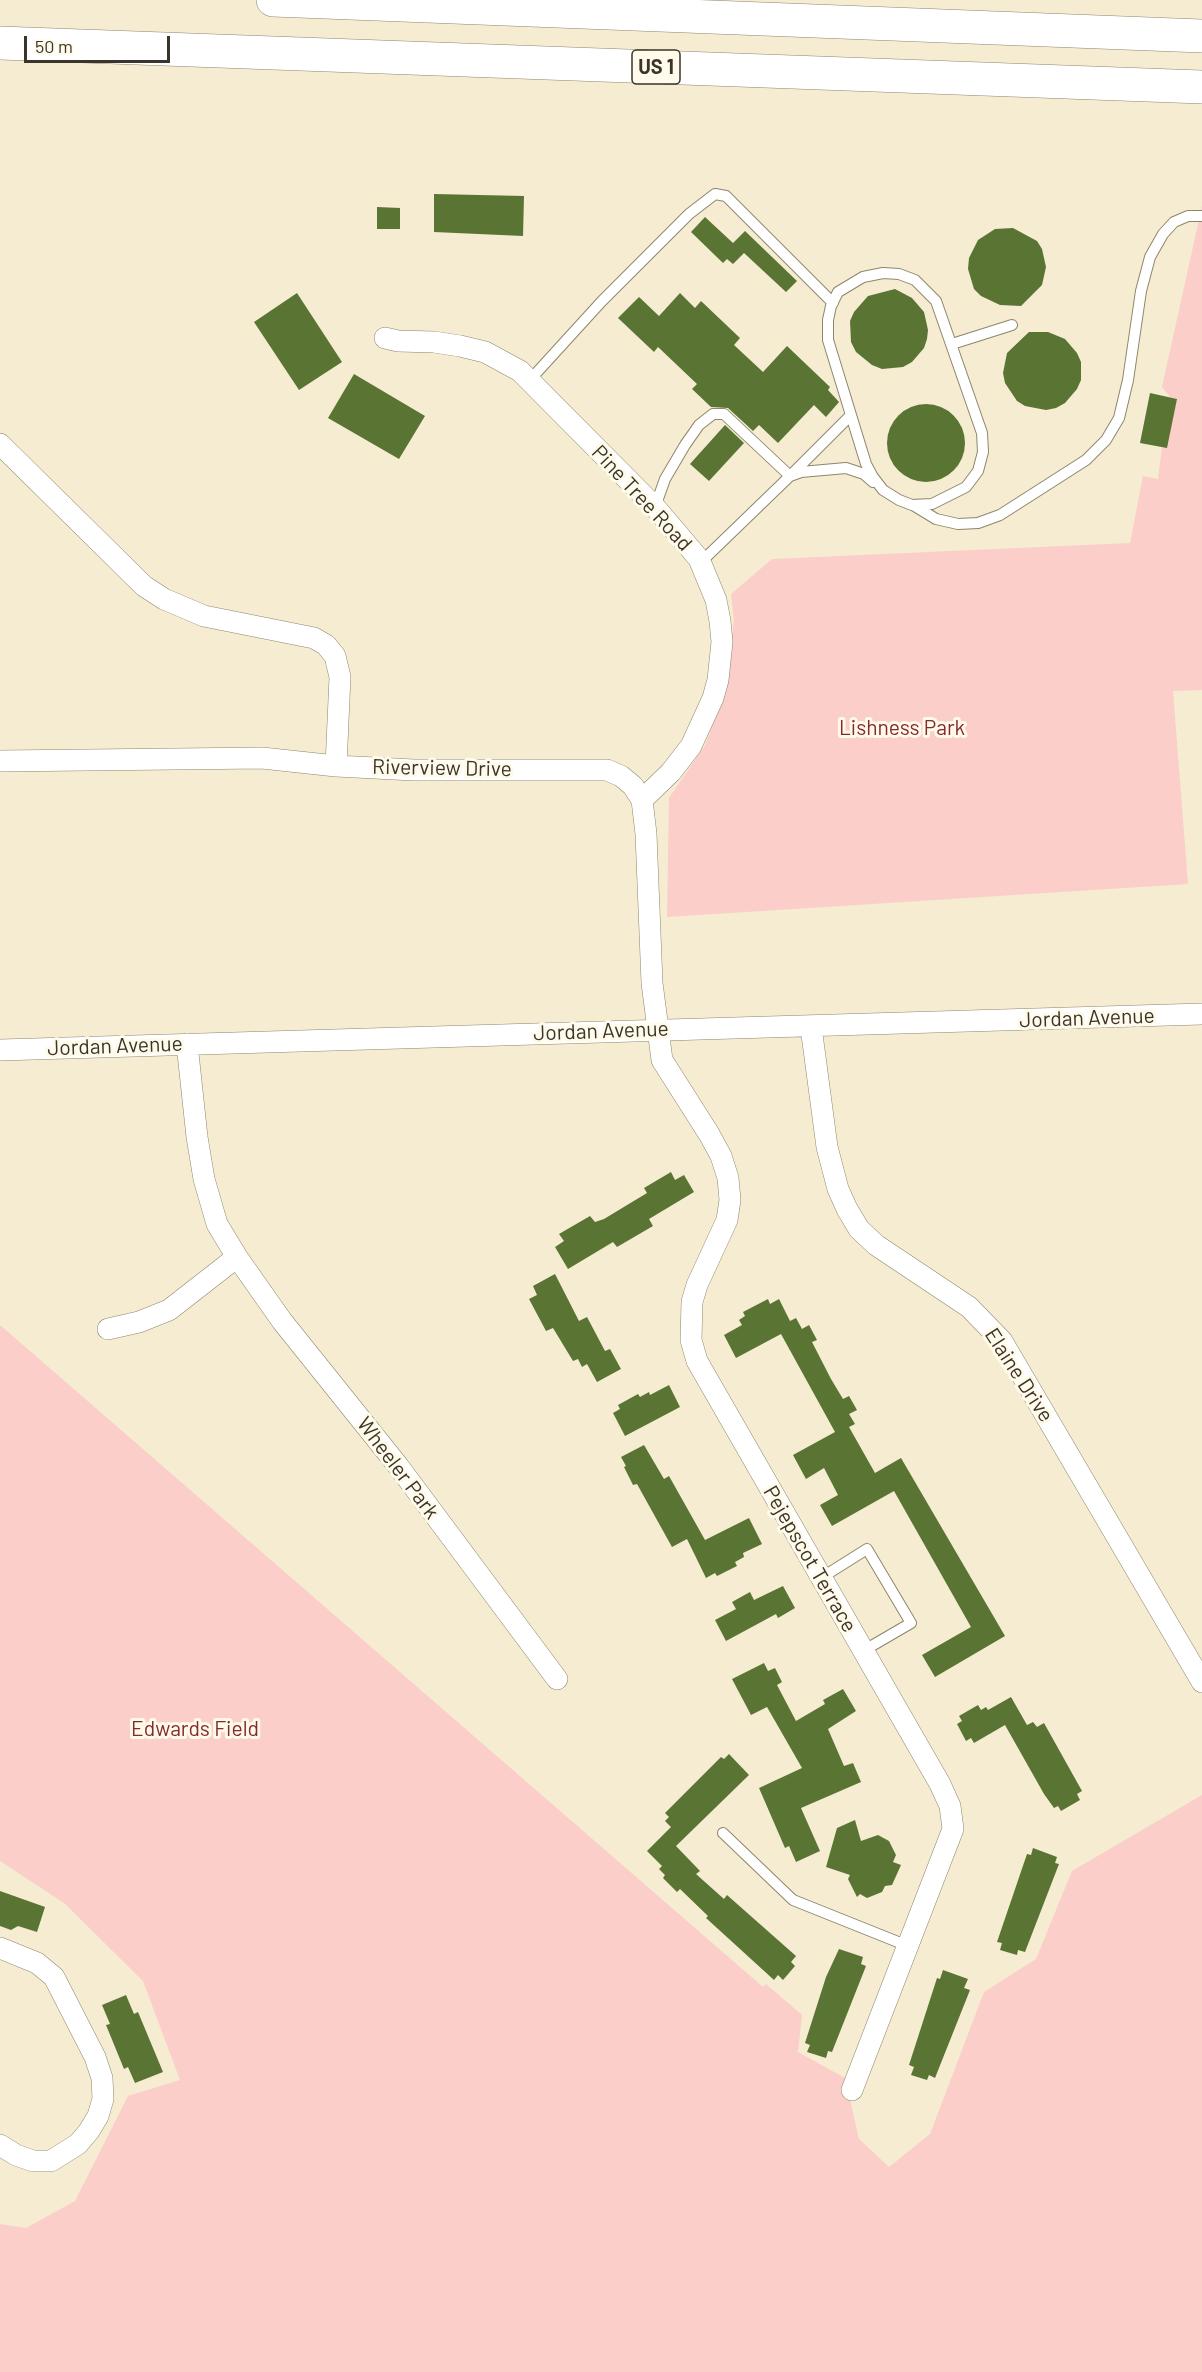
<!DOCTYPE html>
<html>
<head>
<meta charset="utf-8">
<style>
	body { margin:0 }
	#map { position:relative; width:1202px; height:2372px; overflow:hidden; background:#f5ecd1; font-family:Barlow,sans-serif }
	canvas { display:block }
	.scale { position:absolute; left:24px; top:36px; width:146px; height:27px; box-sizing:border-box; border:3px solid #39352b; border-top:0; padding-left:8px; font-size:18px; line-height:21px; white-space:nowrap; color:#39352b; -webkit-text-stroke:4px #fffae9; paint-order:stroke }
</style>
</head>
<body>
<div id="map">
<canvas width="1202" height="2372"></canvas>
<div class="scale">50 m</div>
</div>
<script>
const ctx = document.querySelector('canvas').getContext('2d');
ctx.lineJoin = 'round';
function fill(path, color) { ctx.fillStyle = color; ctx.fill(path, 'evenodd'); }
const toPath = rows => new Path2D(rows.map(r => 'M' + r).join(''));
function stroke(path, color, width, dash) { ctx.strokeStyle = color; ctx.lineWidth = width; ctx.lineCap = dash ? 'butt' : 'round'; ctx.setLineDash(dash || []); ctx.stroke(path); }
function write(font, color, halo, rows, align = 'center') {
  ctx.font = font + ' Barlow,sans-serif'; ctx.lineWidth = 6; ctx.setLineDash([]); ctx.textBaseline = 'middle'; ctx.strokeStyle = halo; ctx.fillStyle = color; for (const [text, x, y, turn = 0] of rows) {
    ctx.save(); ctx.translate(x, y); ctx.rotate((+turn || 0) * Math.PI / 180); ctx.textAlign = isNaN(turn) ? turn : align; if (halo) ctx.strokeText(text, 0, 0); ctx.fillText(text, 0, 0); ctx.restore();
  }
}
const green = toPath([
	[1202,206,1202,690,1173,691,1188,884,667,917,669,798,705,745,723,698,734,621,731,594,772,559,1130,543,1143,476,1158,479,1162,447,1177,399,1170,397,1162,387],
	[0,1325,763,1987,766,1984,802,2015,798,2052,845,2078,859,2139,889,2167,930,2134,984,1992,1036,1959,1072,1871,1202,1795,1202,2372,0,2372,0,2224,26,2228,75,2201,128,2096,180,2080,143,1981,64,1903,0,1861]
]);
const building = toPath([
	[434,194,524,196,523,236,434,232],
	[377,207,400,208,400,229,377,229],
	[705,217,733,243,745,231,797,281,786,292,744,253,733,264,727,259,723,263,691,232],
	[1013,228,1037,241,1042,249,1046,267,1042,285,1021,306,1000,305,981,296,974,289,968,269,969,258,978,240,995,229],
	[895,289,912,298,924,312,928,330,927,339,924,348,912,362,903,367,882,369,872,365,856,352,851,342,850,321,854,312,868,296],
	[297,293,342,362,299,390,254,322],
	[680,293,695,308,701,301,740,338,734,345,763,372,787,346,830,387,828,390,839,402,826,417,814,405,778,443,759,425,753,431,728,408,711,407,692,389,697,384,658,347,654,352,618,318,639,297,659,316],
	[1029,332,1048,332,1065,339,1077,353,1081,362,1081,380,1077,389,1065,403,1056,408,1046,410,1025,406,1017,401,1005,383,1003,373,1007,353],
	[354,374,425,416,399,459,328,418],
	[1150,393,1177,399,1167,448,1140,443],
	'887 443a39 39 0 1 1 78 0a39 39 0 1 1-78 0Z',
	[725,425,744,443,709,481,690,464],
	[671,1172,675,1180,684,1175,694,1192,649,1219,653,1226,617,1247,613,1242,568,1269,555,1247,564,1241,559,1234,590,1216,595,1222,604,1219,647,1193,644,1188],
	[555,1274,579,1321,587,1317,605,1351,610,1349,621,1369,597,1382,587,1364,582,1367,578,1359,573,1361,553,1328,546,1331,529,1299,537,1295,533,1286],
	[768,1299,770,1304,779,1299,790,1321,796,1318,802,1329,809,1325,817,1340,812,1342,831,1379,843,1399,849,1396,857,1410,849,1414,855,1424,849,1427,875,1473,901,1458,1005,1636,935,1677,922,1655,971,1627,894,1491,832,1526,820,1505,838,1495,824,1468,806,1479,793,1455,835,1432,781,1334,736,1358,724,1335,742,1325,739,1320,745,1316,743,1312],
	[669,1385,680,1407,625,1436,613,1413,620,1409,618,1405,638,1394,640,1397,649,1392,650,1395],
	[644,1445,664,1479,669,1476,705,1540,749,1518,762,1544,743,1553,744,1557,735,1562,737,1566,717,1576,715,1573,706,1578,687,1539,672,1547,637,1484,633,1485,624,1467,626,1466,621,1457],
	[783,1586,795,1608,778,1618,776,1614,726,1641,715,1620,736,1609,732,1602,750,1592,754,1600],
	[764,1663,768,1671,775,1668,782,1682,777,1685,796,1721,825,1704,823,1700,843,1689,856,1711,828,1729,844,1766,853,1763,861,1782,801,1808,820,1851,796,1862,789,1846,785,1848,759,1788,802,1768,767,1707,751,1715,732,1679],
	[1011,1697,1027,1725,1033,1722,1037,1727,1044,1723,1082,1791,1077,1794,1080,1800,1061,1811,1058,1806,1054,1808,1044,1794,1005,1725,974,1743,971,1738,966,1741,957,1724,962,1721,959,1716,978,1705,981,1710,986,1707,988,1710],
	[729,1754,749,1775,676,1846,700,1871,696,1874,724,1899,727,1895,796,1956,791,1962,795,1966,783,1980,778,1975,774,1980,706,1918,708,1916,680,1889,677,1892,663,1878,665,1875,659,1869,662,1866,647,1851,671,1827,665,1821,669,1817,665,1813,721,1757,724,1759],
	[855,1820,861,1841,878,1835,889,1841,896,1855,893,1862,901,1865,892,1885,885,1886,882,1892,867,1898,860,1894,857,1897,848,1879,850,1875,826,1867,837,1828],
	[1033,1848,1057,1857,1055,1863,1059,1864,1025,1952,1018,1950,1017,1955,1000,1950,1002,1943,997,1942,1027,1854,1031,1855],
	[0,1891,45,1907,37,1932,18,1926,11,1930,0,1926],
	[839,1949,863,1957,861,1964,866,1966,832,2052,828,2051,826,2058,807,2052,810,2045,805,2043,826,1977],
	[943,1970,968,1979,964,1988,970,1990,935,2078,929,2075,927,2080,911,2075,914,2067,909,2065,937,1978,940,1979],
	[126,1995,134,2014,138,2012,163,2072,135,2083,128,2067,124,2069,106,2025,110,2024,102,2005]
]);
const service = toPath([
	[883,273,899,274,915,280,936,301,982,433,983,452,978,471,966,487,932,504,912,505,899,500,883,490,873,477,866,464,828,340,828,320,831,306,838,292,863,277,883,273],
	[952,344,1012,325],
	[529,381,602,301,689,214,715,194,726,196,833,303],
	[913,505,936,519,958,524,978,523,1000,515,1086,460,1106,440,1119,418,1128,380,1141,291,1150,257,1163,234,1174,222,1188,216,1202,216],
	[655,507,665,479,685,445,699,425,713,414,724,414,790,476,850,416],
	[700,563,790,476,801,472,846,468,864,474,873,482],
	[821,1578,867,1549,911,1623,863,1651],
	[723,1833,793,1900,908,1946]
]);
const minor = toPath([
	[385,338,398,341,434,342,460,346,485,352,520,371,655,507,699,559,716,600,720,621,722,642,718,680,713,698,691,746,671,772,642,800],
	[0,444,144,586,164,599,204,616,314,638,326,645,335,656,340,677,336,766],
	[0,761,262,758,336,766,414,770,607,770,621,776,633,786,642,800,646,834,652,983,662,1060,709,1134,721,1156,728,1178,730,1200,727,1220,697,1285,692,1302,691,1340,697,1361,940,1784,950,1806,953,1829,852,2090],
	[811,1027,827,1147,838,1189,847,1209,859,1229,876,1245,969,1307,1002,1341,1202,1682],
	[187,1044,197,1137,204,1179,217,1224,237,1257,282,1321,399,1467,557,1679],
	[0,1050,1202,1014],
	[108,1329,139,1322,169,1310,237,1257],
	[0,1948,37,1963,54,1977,95,2057,102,2078,103,2099,98,2116,89,2131,78,2144,51,2161,33,2161,16,2155,0,2145]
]);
const motorway = toPath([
	[273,0,1202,36],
	[0,43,1202,87]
]);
const shields = [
	[656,67,48]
];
const shieldNames = [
	["US 1",656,67]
];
const streetNames = [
	["Pine Tree Road",642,498,47],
	["Riverview Drive",442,768,1],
	["Jordan Avenue",1087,1018,-2],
	["Jordan Avenue",601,1031,-2],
	["Jordan Avenue",115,1046,-2],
	["Elaine Drive",1019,1375,57],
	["Wheeler Park",398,1468,53],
	["Pejepscot Terrace",810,1559,60]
];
const parkNames = [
	["Lishness Park",902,728],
	["Edwards Field",195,1729]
];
fill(green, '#fbceca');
fill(building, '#5a7434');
stroke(service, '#8d866d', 12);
stroke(minor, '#8d866d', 22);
stroke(motorway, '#8d866d', 34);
stroke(service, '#fff', 10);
stroke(minor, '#fff', 21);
stroke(motorway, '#fff', 33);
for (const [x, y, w] of shields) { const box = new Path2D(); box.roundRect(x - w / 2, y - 17, w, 34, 4.5); ctx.fillStyle = '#fffae9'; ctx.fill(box); stroke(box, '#39352b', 1.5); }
write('bold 20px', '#39352b', null, shieldNames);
write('21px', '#39352b', '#fffae9', streetNames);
write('21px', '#85292a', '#fffae9', parkNames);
</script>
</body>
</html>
